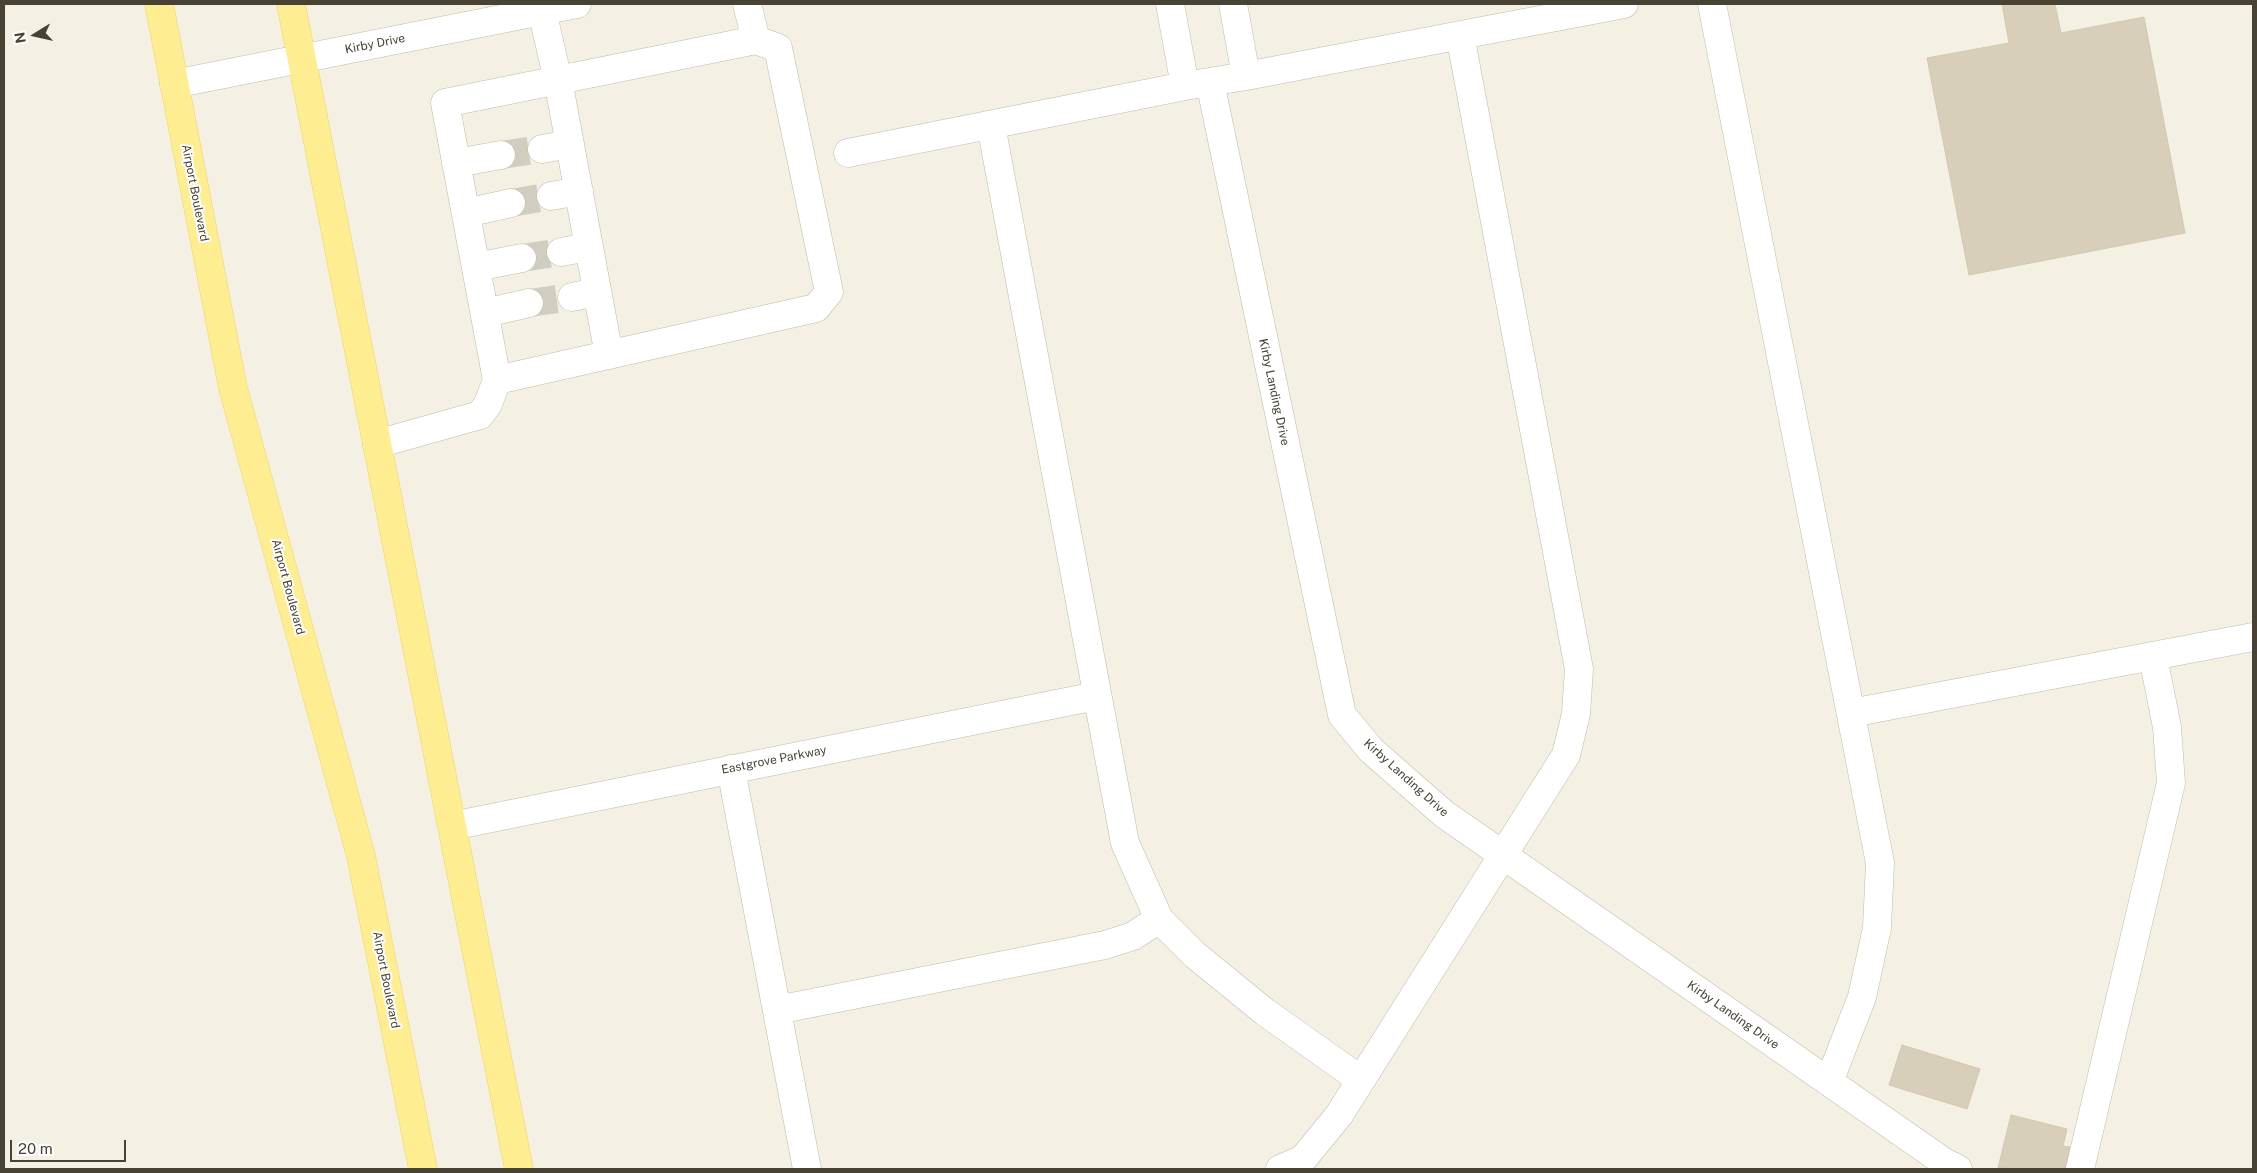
<!DOCTYPE html>
<html>
<head>
<meta charset="utf-8">
<style>
	body { margin:0 }
	#map { position:relative; width:2257px; height:1173px; overflow:hidden; background:#f4f1e4; font-family:"Public Sans",sans-serif }
	canvas { display:block }
	.frame { position:absolute; inset:0; border:5px solid #474234; pointer-events:none }
	.north { position:absolute; left:10px; top:10px; width:50px; height:50px; -webkit-text-stroke:4px #fff; paint-order:stroke; rotate:260deg; font-size:14px; font-weight:700; line-height:20px; text-align:center; color:#474234 }
	.north::after { content:''; display:block; margin:auto; width:18px; height:22px; background:#474234; clip-path:polygon(50% 0,100% 100%,50% 72%,0 100%) }
	.scale { position:absolute; left:10px; top:1140px; width:116px; height:22px; box-sizing:border-box; border:2px solid #474234; border-top:0; padding-left:6px; font-size:15px; line-height:18px; white-space:nowrap; color:#474234; -webkit-text-stroke:4px #fff; paint-order:stroke }
</style>
</head>
<body>
<div id="map">
<canvas width="2257" height="1173"></canvas>
<div class="frame"></div>
<div class="north">N</div>
<div class="scale">20 m</div>
</div>
<script>
const ctx = document.querySelector('canvas').getContext('2d');
ctx.lineJoin = 'round';
function fill(path, color) { ctx.fillStyle = color; ctx.fill(path, 'evenodd'); }
const toPath = rows => new Path2D(rows.map(r => 'M' + r).join(''));
function stroke(path, color, width, dash) { ctx.strokeStyle = color; ctx.lineWidth = width; ctx.lineCap = dash ? 'butt' : 'round'; ctx.setLineDash(dash || []); ctx.stroke(path); }
function write(font, color, halo, rows, align = 'center') {
  ctx.font = font + ' "Public Sans",sans-serif'; ctx.lineWidth = 4; ctx.setLineDash([]); ctx.textBaseline = 'middle'; ctx.strokeStyle = halo; ctx.fillStyle = color; for (const [text, x, y, turn = 0] of rows) {
    ctx.save(); ctx.translate(x, y); ctx.rotate((+turn || 0) * Math.PI / 180); ctx.textAlign = isNaN(turn) ? turn : align; if (halo) ctx.strokeText(text, 0, 0); ctx.fillText(text, 0, 0); ctx.restore();
  }
}
const building = toPath([
	[2002,4,2055,4,2061,33,2144,17,2185,233,1969,275,1927,58,2009,43,2002,4],
	[1902,1045,1980,1069,1967,1109,1889,1085,1902,1045],
	[2011,1115,2067,1129,2063,1146,2070,1147,2065,1169,1998,1168,2011,1115]
]);
const minorTunnel = toPath([
	[501,155,542,149],
	[511,203,551,196],
	[522,258,561,252],
	[529,303,572,297]
]);
const minor = toPath([
	[1170,4,1185,86],
	[1233,4,1246,76],
	[1712,4,1880,863,1877,928,1862,997,1829,1082],
	[542,11,558,80,609,355],
	[1210,82,1342,715,1371,750,1444,814,1944,1162,1958,1169],
	[174,84,577,4],
	[991,125,1125,843,1159,919,1195,955,1265,1012,1361,1080],
	[542,149,570,144],
	[848,153,1185,86,1246,76,1624,4],
	[456,163,501,155],
	[551,196,579,191],
	[466,213,511,203],
	[561,252,589,247],
	[476,267,522,258],
	[572,297,597,292],
	[485,313,529,303],
	[497,380,445,103,756,40],
	[377,444,480,415,488,404,497,380,816,308,829,292,778,48,756,40,747,4],
	[1851,713,2253,637],
	[731,769,807,1169],
	[452,826,1096,696],
	[777,1010,1105,945,1133,936,1159,919],
	[1280,1169,1303,1159,1339,1115,1566,755,1576,714,1579,669,1460,35],
	[2080,1169,2171,783,2167,727,2153,657]
]);
const major = toPath([
	[159,4,233,388,361,856,423,1169],
	[291,4,519,1169]
]);
const streetNames = [
	["Kirby Drive",375,44,-11],
	["Airport Boulevard",195,193,79],
	["Kirby Landing Drive",1274,392,78],
	["Airport Boulevard",288,587,75],
	["Eastgrove Parkway",774,760,-11],
	["Kirby Landing Drive",1406,778,42],
	["Airport Boulevard",386,980,79],
	["Kirby Landing Drive",1733,1015,35]
];
fill(building, '#d7cfb9');
stroke(building, '#d2c8ab', 1);
stroke(minorTunnel, '#d1cec1', 28, [28, 14]);
stroke(minor, '#c0bba6', 29);
stroke(major, '#efd457', 29);
stroke(minor, '#fff', 28);
stroke(major, '#ffed92', 28);
write('12px', '#474234', '#fff', streetNames);
</script>
</body>
</html>
